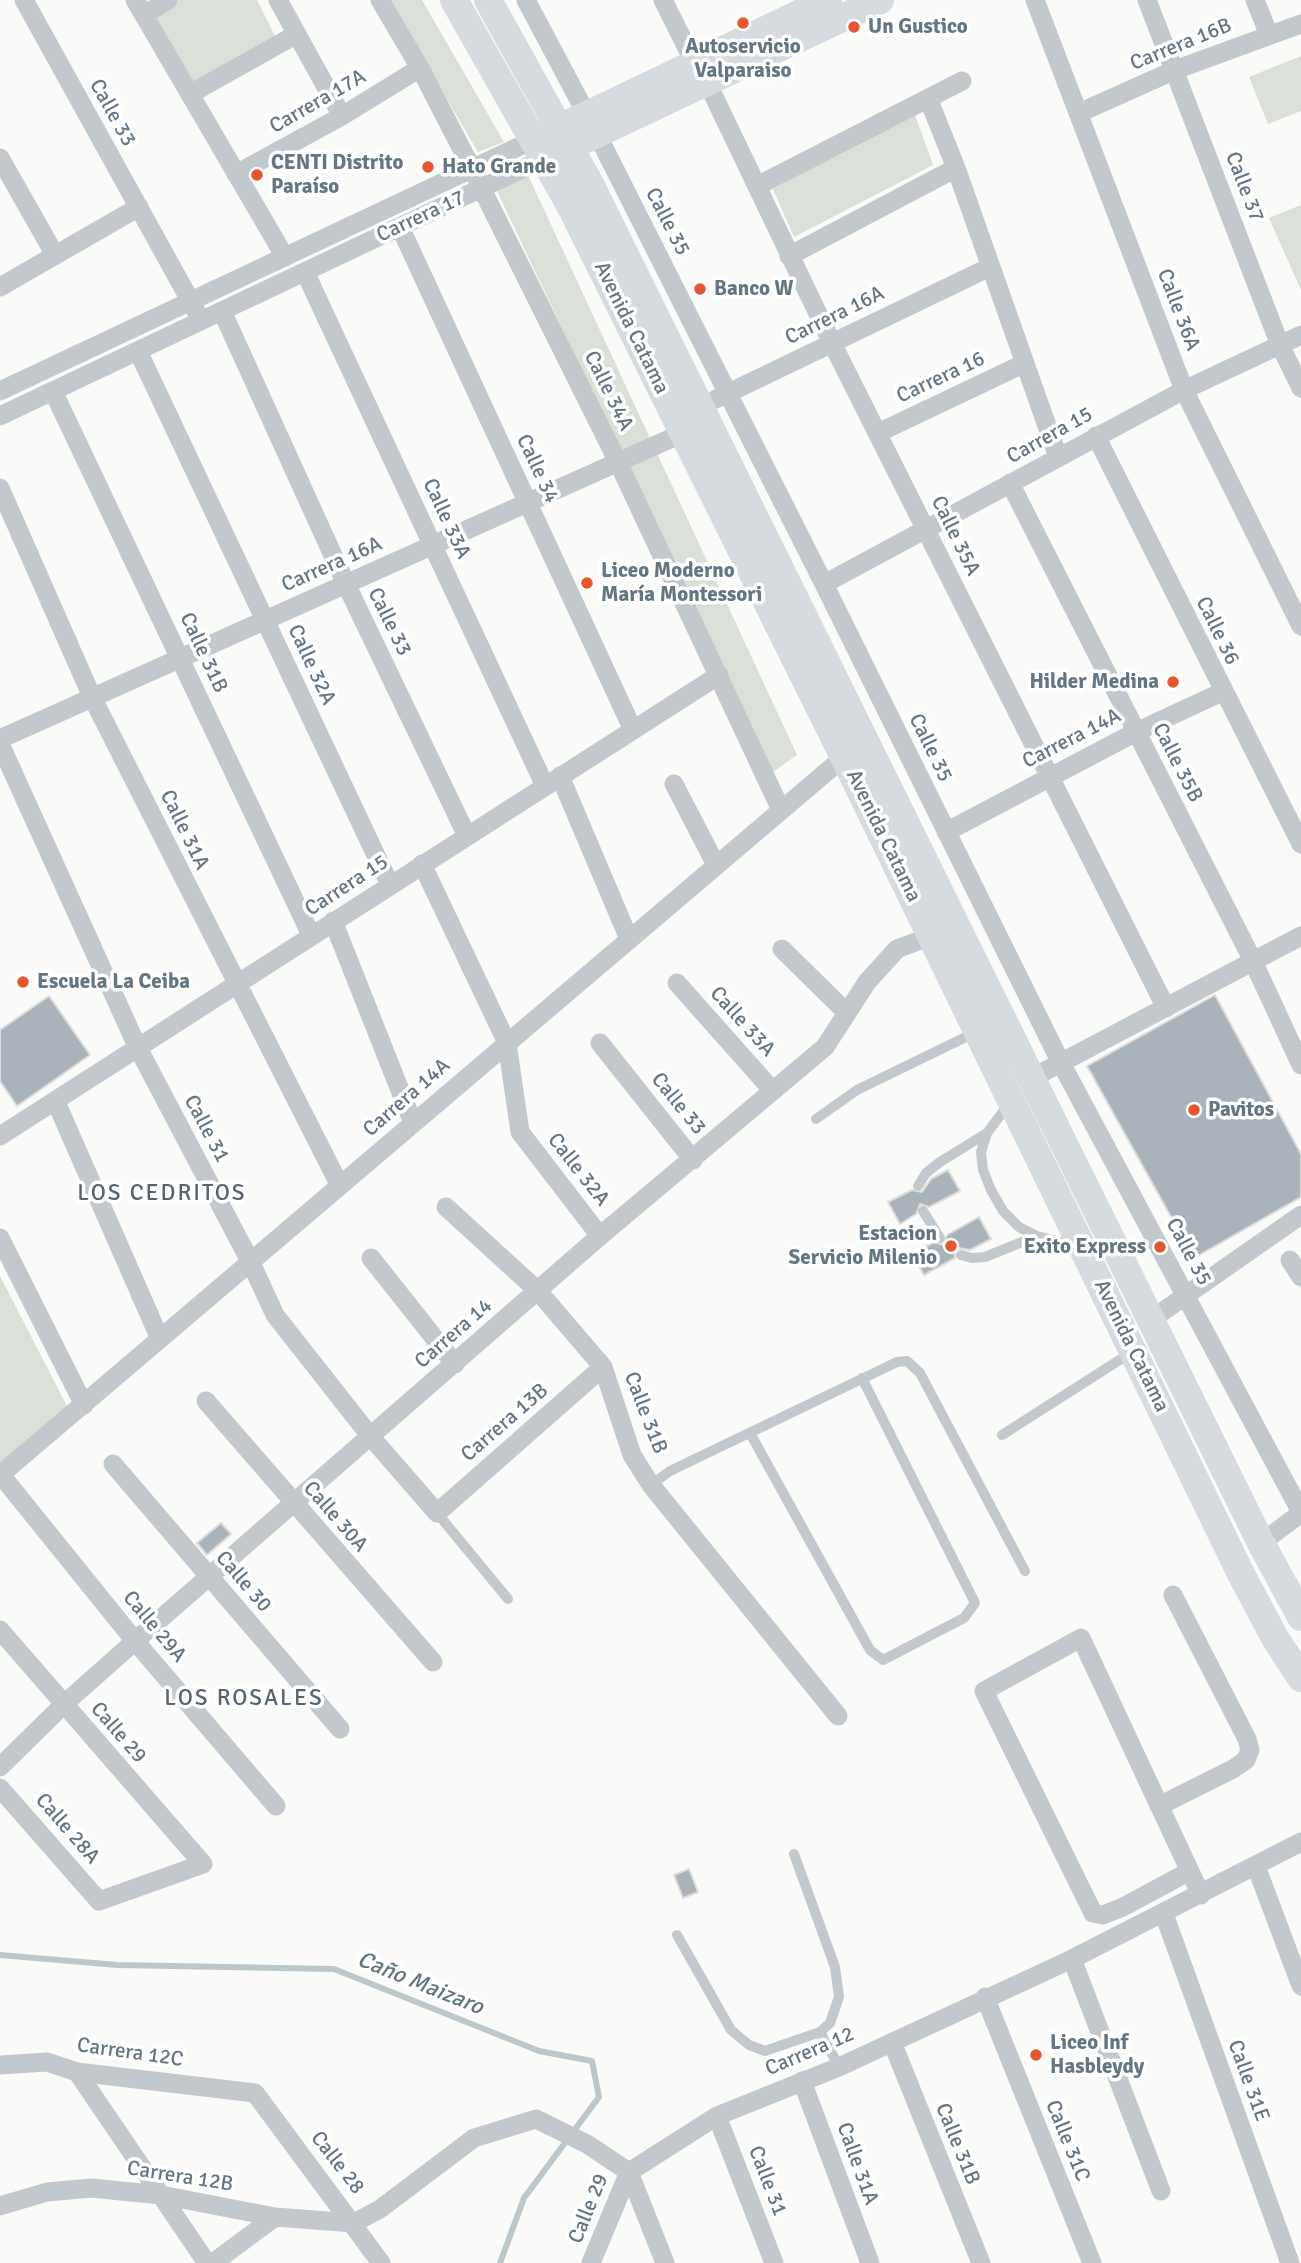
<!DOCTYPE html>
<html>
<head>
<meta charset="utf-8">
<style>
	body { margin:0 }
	canvas { display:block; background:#fafaf8 }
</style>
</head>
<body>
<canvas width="1301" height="2263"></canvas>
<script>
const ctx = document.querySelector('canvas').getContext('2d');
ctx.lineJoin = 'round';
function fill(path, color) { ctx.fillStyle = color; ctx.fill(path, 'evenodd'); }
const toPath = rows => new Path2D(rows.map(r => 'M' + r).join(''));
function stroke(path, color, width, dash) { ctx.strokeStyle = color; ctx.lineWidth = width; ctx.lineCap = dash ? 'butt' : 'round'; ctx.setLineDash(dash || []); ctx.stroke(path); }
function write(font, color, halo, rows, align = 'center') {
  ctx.font = font + ' Signika,sans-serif'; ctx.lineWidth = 7; ctx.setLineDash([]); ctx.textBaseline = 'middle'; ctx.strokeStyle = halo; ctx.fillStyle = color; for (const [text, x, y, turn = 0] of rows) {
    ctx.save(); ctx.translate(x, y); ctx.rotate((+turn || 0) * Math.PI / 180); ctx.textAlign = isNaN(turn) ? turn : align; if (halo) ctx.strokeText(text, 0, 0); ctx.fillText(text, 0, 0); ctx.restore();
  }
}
const green = toPath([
	[178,0,257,0,276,38,191,84,149,18],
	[389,0,422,0,504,142,478,152],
	[1301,56,1301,111,1268,124,1249,77],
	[914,112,933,165,794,237,773,189],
	[527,173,797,755,773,772,496,189],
	[1301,205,1301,290,1269,218],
	[0,1276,70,1412,0,1472]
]);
const stream = toPath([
	[0,1955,117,1965,334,1969,539,2051,592,2061,599,2097,524,2198,500,2263]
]);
const building = toPath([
	[1215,995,1301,1154,1301,1197,1194,1258,1087,1066,1215,995],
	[49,996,90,1055,17,1106,0,1081,0,1030,49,996],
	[948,1170,960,1191,929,1207,920,1204,916,1214,900,1224,888,1202,912,1190,922,1192,931,1179,948,1170],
	[979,1217,991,1239,970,1250,958,1248,954,1252,955,1258,924,1275,912,1254,934,1242,943,1245,947,1235,979,1217],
	[221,1523,231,1534,207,1555,197,1543,221,1523],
	[689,1869,698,1892,683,1898,674,1875,689,1869]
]);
const lane = toPath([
	[1008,1105,987,1133,981,1152,983,1170,991,1190,1003,1211,1019,1227,1037,1236,1076,1246],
	[816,1119,857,1090,974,1033],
	[918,1186,926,1173,940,1162,987,1133],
	[923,1211,940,1238],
	[961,1255,972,1258,985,1257,1037,1236],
	[750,1433,870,1650,883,1660,964,1618,975,1603,862,1378],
	[1002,1435,1132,1352],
	[651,1485,670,1471,897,1362,907,1361,920,1373,1025,1571],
	[437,1513,508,1599],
	[794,1854,835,1967,839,1997,830,2023,820,2032,839,2067],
	[677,1935,731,2030,749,2045,765,2051,820,2032]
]);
const street = toPath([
	[24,0,196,311],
	[135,0,285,257],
	[278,0,342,116],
	[380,0,420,68,472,169,618,462,781,810],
	[526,0,597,134,824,584,1061,1063,1301,1512],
	[663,0,695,64],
	[1035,0,1184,390,1301,626],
	[1147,0,1280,345,1301,388],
	[1255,0,1269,35],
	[144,15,168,0],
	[707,82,832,343,1166,1008],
	[190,94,297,34],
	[928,98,956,168,1058,457],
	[1079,113,1175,70,1301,24],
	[0,158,55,255],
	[236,174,342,116,420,68],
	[757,186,962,81],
	[400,227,633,730],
	[789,256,956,168],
	[305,272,545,786],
	[0,287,139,207],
	[222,311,346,584,467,836],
	[138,351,390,885],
	[0,391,535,139],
	[53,391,311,935],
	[716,399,990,267],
	[0,416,545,158],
	[878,433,1023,364],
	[1096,436,1301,844],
	[1010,483,1253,961,1301,1065],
	[0,488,92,697,340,1186],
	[824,584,1184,390,1301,335],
	[0,739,683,433],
	[0,744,137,1046,250,1261,275,1315,371,1437,437,1513,603,1367],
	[560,776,629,939],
	[674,784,716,865],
	[946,832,1136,732,1222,692],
	[422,864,507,1043,520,1132,600,1236],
	[333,921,413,1123],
	[782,949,847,1013],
	[677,983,773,1091],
	[600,1043,693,1160],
	[1032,1078,1301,936],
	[56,1102,160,1339],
	[0,1136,719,675],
	[446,1207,538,1291,603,1367,632,1455,651,1485,838,1716],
	[0,1238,84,1405],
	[371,1258,455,1364],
	[1290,1260,1301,1277],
	[1152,1319,1301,1215],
	[206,1401,433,1662],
	[113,1464,340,1729],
	[0,1475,844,757],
	[1,1475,135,1641,276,1806],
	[1261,1543,1301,1513],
	[0,1630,203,1864,99,1901,0,1788],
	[0,1767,63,1705,135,1641,600,1236,825,1047,867,982,897,949,931,936],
	[1159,1806,1233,1769,1246,1760,1250,1750,1247,1739,1173,1595],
	[1256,1866,1301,1986],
	[1190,1871,1123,1907,1103,1915,1093,1913,984,1691,1081,1638,1201,1895],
	[1164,1914,1290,2263],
	[1072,1959,1161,2191],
	[985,1997,1092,2263],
	[892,2042,981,2263],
	[0,2065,47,2062,77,2072,255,2093,381,2263],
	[77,2072,207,2263],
	[802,2081,870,2263],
	[717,2116,774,2263],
	[629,2172,717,2116,839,2067,1072,1959,1301,1842],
	[0,2206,47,2192,91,2188,161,2195,275,2217,354,2223,380,2209,474,2138,536,2119,587,2144,629,2172,665,2263],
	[213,2263,275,2217],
	[591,2263,629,2172]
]);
const secondary = toPath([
	[454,0,570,205,844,757,1241,1574,1275,1638,1301,1678],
	[488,0,590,184,1261,1543,1301,1617],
	[543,136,828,0],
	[554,154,880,0]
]);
const markers = [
	[743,23,7,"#e4572e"],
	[854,27,7,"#e4572e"],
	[428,167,7,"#e4572e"],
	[257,175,7,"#e4572e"],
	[700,289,7,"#e4572e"],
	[587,583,7,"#e4572e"],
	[1173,682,7,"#e4572e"],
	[23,982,7,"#e4572e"],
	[1194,1110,7,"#e4572e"],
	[951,1246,7,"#e4572e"],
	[1160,1247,7,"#e4572e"],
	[1036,2055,7,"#e4572e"]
];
const poiNames = [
	["Un Gustico",868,27],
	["Autoservicio",743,47,"center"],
	["Valparaiso",743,71,"center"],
	["CENTI Distrito",271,163],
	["Paraíso",271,187],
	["Hato Grande",442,167],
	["Banco W",714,289],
	["Liceo Moderno",601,571],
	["María Montessori",601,595],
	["Hilder Medina",1159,682,"right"],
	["Escuela La Ceiba",37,982],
	["Pavitos",1208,1110],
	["Estacion",937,1234,"right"],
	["Servicio Milenio",937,1258,"right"],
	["Exito Express",1146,1247,"right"],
	["Liceo Inf",1050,2043],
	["Hasbleydy",1050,2067]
];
const streetNames = [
	["Carrera 16B",1181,45,-22],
	["Carrera 17A",318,102,-30],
	["Calle 33",112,113,61],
	["Calle 37",1244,187,69],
	["Carrera 17",421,217,-25],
	["Calle 35",667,222,63],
	["Calle 36A",1178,310,69],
	["Carrera 16A",835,316,-26],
	["Avenida Catama",631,328,64],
	["Carrera 16",941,378,-25],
	["Calle 34A",608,391,64],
	["Carrera 15",1050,436,-29],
	["Calle 34",537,469,65],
	["Calle 33A",446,519,65],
	["Calle 35A",955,536,64],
	["Carrera 16A",332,565,-24],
	["Calle 33",389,622,64],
	["Calle 36",1217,631,64],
	["Calle 31B",203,653,65],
	["Calle 32A",311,665,65],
	["Carrera 14A",1072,739,-27],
	["Calle 35",930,748,64],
	["Calle 35B",1177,763,63],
	["Calle 31A",184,830,64],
	["Avenida Catama",883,836,64],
	["Carrera 15",347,886,-33],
	["Calle 33A",742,1022,48],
	["Carrera 14A",407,1098,-41],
	["Calle 33",678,1104,51],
	["Calle 31",206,1129,62],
	["Calle 32A",578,1170,52],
	["Calle 35",1188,1252,62],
	["Carrera 14",454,1334,-41],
	["Avenida Catama",1131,1346,64],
	["Calle 31B",645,1413,69],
	["Carrera 13B",505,1423,-41],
	["Calle 30A",335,1517,49],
	["Calle 30",243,1582,49],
	["Calle 29A",154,1627,50],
	["Calle 29",118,1733,49],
	["Calle 28A",67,1829,49],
	["Carrera 12",810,2052,-23],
	["Carrera 12C",130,2053,8],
	["Calle 31E",1248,2081,70],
	["Calle 31C",1067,2141,68],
	["Calle 31B",957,2144,68],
	["Calle 28",337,2163,52],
	["Calle 31A",857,2164,70],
	["Carrera 12B",180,2177,9],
	["Calle 31",767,2181,69],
	["Calle 29",589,2209,-68]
];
const neighbourhoodNames = [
	["LOS CEDRITOS",162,1194],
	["LOS ROSALES",244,1699]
];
const waterNames = [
	["Caño Maizaro",420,1984,22]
];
fill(green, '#dadfd7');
stroke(stream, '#bbc7cb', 6);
fill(building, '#aab3b9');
stroke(building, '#dcdcda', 2);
stroke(lane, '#c3c8cc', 10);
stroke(street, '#c3c8cc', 19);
stroke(secondary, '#d6dbdf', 28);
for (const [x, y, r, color] of markers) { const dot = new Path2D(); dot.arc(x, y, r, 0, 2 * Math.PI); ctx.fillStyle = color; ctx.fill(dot); stroke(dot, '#fff', 2.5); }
write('bold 21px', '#657683', '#fff', poiNames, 'left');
write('21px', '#657683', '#fff', streetNames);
ctx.letterSpacing = '2px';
write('23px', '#57646e', '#fff', neighbourhoodNames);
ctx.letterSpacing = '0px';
write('italic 23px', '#60757c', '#fff', waterNames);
</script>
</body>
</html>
